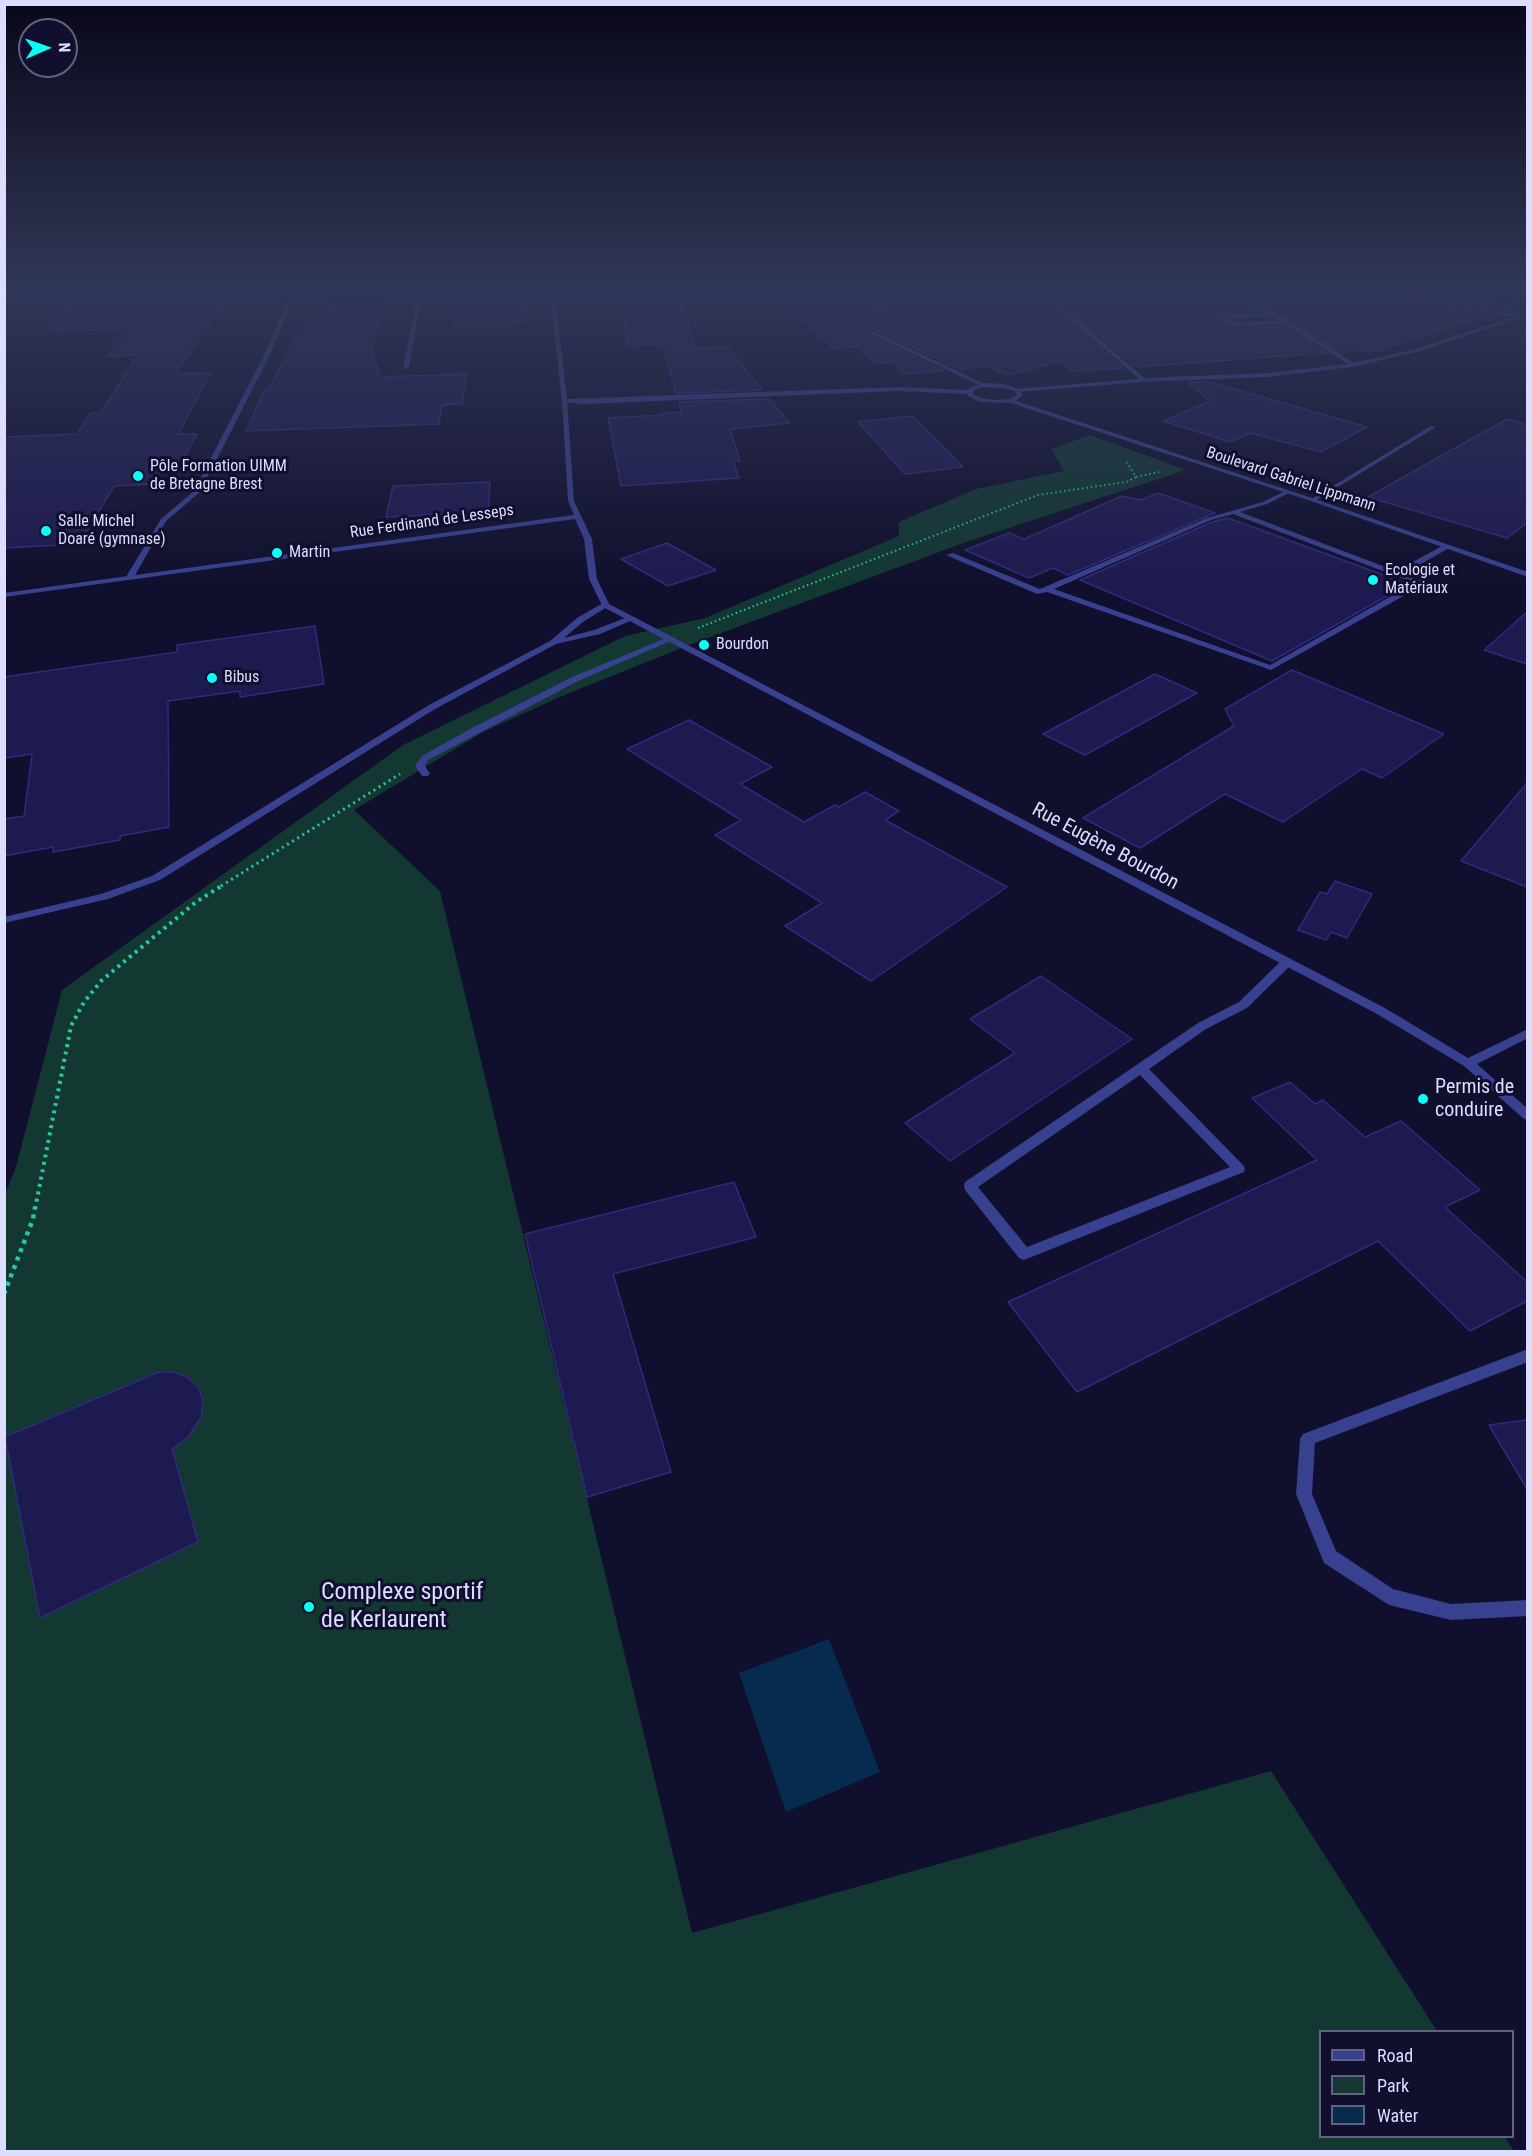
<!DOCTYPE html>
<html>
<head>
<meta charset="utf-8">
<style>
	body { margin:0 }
	#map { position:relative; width:1532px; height:2156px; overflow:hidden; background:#100f2d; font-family:"Roboto Condensed",sans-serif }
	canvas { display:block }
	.frame { position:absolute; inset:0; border:6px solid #dcddff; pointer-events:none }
	.legend { position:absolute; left:1319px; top:2030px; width:195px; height:108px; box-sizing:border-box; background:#100f2d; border:2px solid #626181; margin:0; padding:8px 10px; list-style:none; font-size:18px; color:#dcddff }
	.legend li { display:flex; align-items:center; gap:12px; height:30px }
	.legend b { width:30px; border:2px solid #626181 }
	.north { position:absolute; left:18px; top:18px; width:60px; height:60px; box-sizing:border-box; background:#100f2d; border:2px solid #626181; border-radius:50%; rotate:88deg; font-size:16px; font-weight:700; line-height:24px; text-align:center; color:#dcddff }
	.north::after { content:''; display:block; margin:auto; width:21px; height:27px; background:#08fff4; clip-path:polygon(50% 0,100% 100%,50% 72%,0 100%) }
</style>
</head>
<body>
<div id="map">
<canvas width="1532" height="2156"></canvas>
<div class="frame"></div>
<ul class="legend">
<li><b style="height:8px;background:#37418f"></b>Road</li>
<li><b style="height:16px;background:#123831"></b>Park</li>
<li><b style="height:16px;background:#072b4f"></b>Water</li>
</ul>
<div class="north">N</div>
</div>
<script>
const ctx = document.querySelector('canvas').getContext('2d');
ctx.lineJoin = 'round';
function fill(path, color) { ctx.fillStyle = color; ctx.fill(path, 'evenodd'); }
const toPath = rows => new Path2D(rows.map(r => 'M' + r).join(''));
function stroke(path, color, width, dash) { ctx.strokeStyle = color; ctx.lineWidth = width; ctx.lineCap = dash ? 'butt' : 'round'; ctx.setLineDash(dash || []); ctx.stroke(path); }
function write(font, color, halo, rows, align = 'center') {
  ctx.font = font + ' "Roboto Condensed",sans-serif'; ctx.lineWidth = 6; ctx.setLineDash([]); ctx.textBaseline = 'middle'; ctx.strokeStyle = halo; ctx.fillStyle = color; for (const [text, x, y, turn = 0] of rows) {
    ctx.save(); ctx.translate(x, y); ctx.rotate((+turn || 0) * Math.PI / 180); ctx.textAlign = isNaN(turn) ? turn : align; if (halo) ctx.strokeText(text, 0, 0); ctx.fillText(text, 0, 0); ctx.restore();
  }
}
const green = toPath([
	[1090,435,1186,470,966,542,689,645,562,696,483,732,354,810,440,891,692,1933,1271,1771,1437,2031,1320,2032,1320,2136,1505,2137,1514,2151,5,2151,4,1197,16,1167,62,990,403,745,625,636,705,618,899,536,899,522,976,489,1064,471,1051,449]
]);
const water = toPath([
	[829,1639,880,1772,786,1812,739,1673]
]);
const building = toPath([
	[85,289,234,289,175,374,211,373,178,434,197,434,180,465,163,466,154,484,114,486,79,544,4,548,4,437,77,434,91,413,100,413,138,355,107,356,130,329,47,331,85,289],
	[460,289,526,289,525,324,454,327,460,289],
	[620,289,679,289,695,348,727,347,762,390,676,393,663,345,628,346,622,311,626,310,620,289],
	[771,289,844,289,853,301,875,305,1039,295,1123,368,1071,371,1061,361,1008,375,987,366,959,369,872,328,869,329,868,335,943,371,905,374,893,363,874,362,858,346,834,349,771,289],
	[853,289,1007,289,875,299,858,295,853,289],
	[1207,289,1228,289,1260,311,1218,314,1219,320,1231,328,1283,326,1326,353,1136,367,1050,294,1067,292,1067,296,1207,289],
	[1239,289,1368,289,1370,291,1458,305,1492,314,1380,350,1341,352,1239,289],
	[1386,289,1449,289,1458,291,1444,294,1442,297,1386,289],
	[1473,295,1517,306,1504,310,1453,298,1473,295],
	[378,301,372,319,381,319,371,348,380,377,467,374,462,404,442,405,439,424,246,431,265,389,269,389,305,321,325,321,333,303,378,301],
	[1187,382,1210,382,1367,427,1321,452,1250,433,1230,442,1163,421,1210,401,1187,382],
	[769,399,790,423,730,429,740,461,733,461,739,478,621,486,608,418,664,415,663,413,681,412,679,402,769,399],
	[912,416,963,467,905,474,858,422,912,416],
	[1507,419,1527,425,1527,523,1507,538,1368,497,1507,419],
	[490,482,488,512,386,517,393,486,490,482],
	[1158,493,1215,513,1068,575,1053,568,1029,578,965,550,1009,533,1024,539,1122,496,1141,500,1158,493],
	[1227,518,1242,523,1408,584,1272,661,1080,580,1212,522,1227,518],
	[667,543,716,570,668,586,621,559,667,543],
	[1527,612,1527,664,1484,650,1527,612],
	[315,626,324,684,240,697,240,691,168,701,169,827,120,836,120,840,53,852,53,847,4,856,4,819,24,816,32,754,4,758,4,677,177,652,177,645,315,626],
	[1292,670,1444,734,1382,778,1362,769,1283,822,1225,794,1140,848,1083,818,1234,726,1225,709,1292,670],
	[1155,674,1197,693,1085,755,1043,734,1155,674],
	[689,720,772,767,740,784,804,822,835,805,839,807,865,792,899,811,885,820,1007,887,871,981,785,926,822,903,715,835,741,820,627,749,689,720],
	[1527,783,1527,887,1461,861,1527,783],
	[1335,881,1372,894,1347,938,1331,932,1326,940,1298,930,1320,892,1327,894,1335,881],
	[1041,976,1132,1039,950,1161,905,1123,1015,1053,970,1019,1041,976],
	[1290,1082,1315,1104,1323,1100,1365,1137,1401,1121,1480,1190,1445,1207,1527,1282,1527,1301,1470,1331,1378,1241,1077,1392,1008,1302,1317,1160,1252,1098,1290,1082],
	[734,1182,756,1237,613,1274,671,1472,587,1497,525,1234,734,1182],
	[159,1372,174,1372,187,1377,198,1387,203,1400,201,1417,188,1437,172,1449,198,1542,40,1618,5,1437,159,1372],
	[1527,1420,1527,1489,1489,1425,1527,1420]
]);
const pathFar3 = toPath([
	[1136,477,1159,472],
	[698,628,1038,495,1126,482,1136,477,1126,461]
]);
const pathFar2 = toPath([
	[221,886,400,774]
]);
const pathFar1 = toPath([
	[35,1209,71,1026,84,1002,102,980,196,902,223,885]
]);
const path = toPath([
	[4,1294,33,1219,35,1207]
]);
const service = toPath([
	[293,289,297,289,271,353,200,492,166,521,134,577,127,579,126,577,161,519,194,491,265,353,293,289],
	[1287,490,1290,492,1289,493,1267,504,1240,512,1396,571,1444,545,1451,547,1403,574,1423,581,1423,585,1271,670,1047,592,1037,594,946,555,953,553,1040,589,1207,518,1263,502,1287,490],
	[1233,514,1414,583,1270,665,1054,589,1211,520,1233,514],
	[603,603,610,605,583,622,564,638,594,630,630,616,637,618,600,634,556,644,435,709,160,880,108,899,4,923,4,917,101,894,152,876,429,705,550,641,577,618,603,603],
	[666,638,673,640,578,681,428,760,425,766,430,774,428,776,422,776,415,766,422,756,472,728,572,677,666,638],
	[1287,958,1291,959,1292,962,1291,965,1247,1008,1206,1029,1149,1069,1244,1166,1245,1169,1244,1172,1024,1260,1019,1258,965,1190,964,1186,965,1182,1198,1023,1239,1002,1283,959,1287,958],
	[1140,1075,1230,1167,1027,1247,978,1187,1140,1075],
	[1528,1349,1528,1362,1315,1443,1312,1494,1336,1551,1393,1589,1451,1604,1528,1600,1528,1616,1451,1620,1389,1605,1324,1563,1296,1494,1300,1439,1303,1434,1528,1349]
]);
const minor = toPath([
	[419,289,423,289,409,367,406,369,403,367,419,289],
	[846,289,850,289,857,297,875,301,1036,289,1078,289,1045,292,1145,378,1267,373,1348,364,1284,324,1232,326,1220,318,1220,316,1267,313,1230,289,1235,289,1289,321,1354,363,1416,349,1513,317,1458,303,1370,289,1458,301,1522,317,1420,351,1353,367,1267,377,1144,382,1016,392,1014,389,1139,379,1040,293,875,303,853,299,846,289],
	[1271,316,1279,321,1235,323,1227,318,1271,316],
	[1483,289,1494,289,1446,297,1444,296,1483,289],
	[871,330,985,384,986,385,981,386,869,333,871,330],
	[562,400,567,401,574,501,592,539,597,579,609,604,1385,1008,1468,1058,1528,1029,1528,1038,1477,1064,1528,1109,1528,1120,1524,1119,1464,1066,1377,1014,603,607,589,579,584,539,575,519,4,597,4,593,574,515,568,501,562,400],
	[1431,426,1436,427,1315,501,1310,500,1431,426]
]);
const tertiary = toPath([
	[550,289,554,289,567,399,898,387,968,390,969,388,983,383,1005,384,1018,389,1023,395,1016,401,1315,499,1528,572,1528,577,1311,501,1011,403,980,402,968,396,967,394,898,391,584,404,562,402,550,289],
	[983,387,1004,388,1014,391,1017,395,1010,399,996,400,981,398,973,394,974,390,983,387]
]);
const markers = [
	[138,476,6,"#08fff4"],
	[46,531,6,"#08fff4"],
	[277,553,6,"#08fff4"],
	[1373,580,6,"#08fff4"],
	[704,645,6,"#08fff4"],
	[212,678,6,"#08fff4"],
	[1423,1099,6,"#08fff4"],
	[309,1607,6,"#08fff4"]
];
const farPoinames = [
	["Pôle Formation UIMM",150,467],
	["de Bretagne Brest",150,485],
	["Salle Michel",58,522],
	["Doaré (gymnase)",58,540],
	["Martin",289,553],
	["Ecologie et",1385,571],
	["Matériaux",1385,589],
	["Bourdon",716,645],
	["Bibus",224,678]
];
const farStreetnames = [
	["Boulevard Gabriel Lippmann",1291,480,18],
	["Rue Ferdinand de Lesseps",432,522,-8]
];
const streetNames = [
	["Rue Eugène Bourdon",1105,847,28]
];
const poiNames = [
	["Permis de",1435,1088],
	["conduire",1435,1111]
];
const nearPoinames = [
	["Complexe sportif",321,1593],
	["de Kerlaurent",321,1621]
];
fill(green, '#123831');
fill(water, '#072b4f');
fill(building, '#1d1a4f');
stroke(building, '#2f2a7d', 1.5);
stroke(pathFar3, '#27c7a7', 2, [1.5, 3]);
stroke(pathFar2, '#27c7a7', 3, [2, 4]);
stroke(pathFar1, '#27c7a7', 4, [3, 4.5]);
stroke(path, '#27c7a7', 4.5, [4, 5]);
fill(service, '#37418f');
fill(minor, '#37418f');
fill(tertiary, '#37418f');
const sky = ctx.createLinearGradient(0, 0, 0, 591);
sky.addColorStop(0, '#090819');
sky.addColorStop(0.49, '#313757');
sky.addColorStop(1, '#31375700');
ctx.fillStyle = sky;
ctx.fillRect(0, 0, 1532, 591);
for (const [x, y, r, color] of markers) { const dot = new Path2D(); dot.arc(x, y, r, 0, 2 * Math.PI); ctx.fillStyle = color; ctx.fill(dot); stroke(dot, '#100f2d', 2); }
write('16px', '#dcddff', '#100f2d', farPoinames, 'left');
write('16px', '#dcddff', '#100f2d', farStreetnames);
write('20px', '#dcddff', '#100f2d', streetNames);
write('20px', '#dcddff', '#100f2d', poiNames, 'left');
write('24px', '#dcddff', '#100f2d', nearPoinames, 'left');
</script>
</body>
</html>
